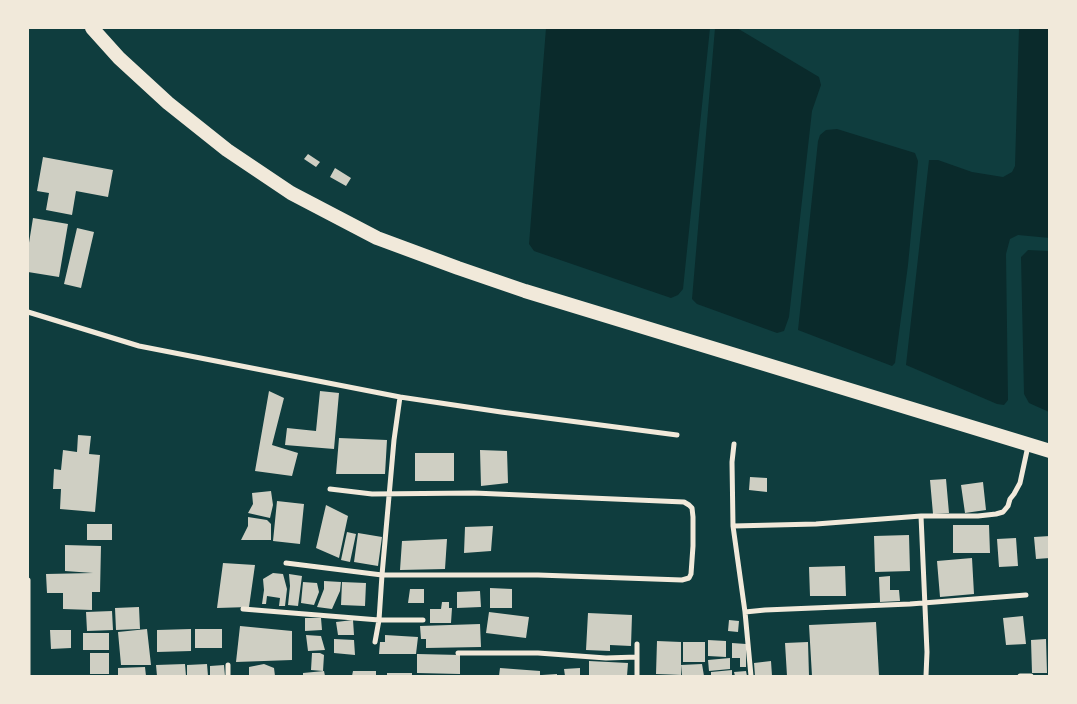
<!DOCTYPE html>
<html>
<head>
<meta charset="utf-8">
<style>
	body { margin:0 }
	#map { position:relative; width:1077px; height:704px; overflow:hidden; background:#0f3d3e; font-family:Commissioner,sans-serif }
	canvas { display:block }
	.frame { position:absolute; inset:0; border:29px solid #f1e9da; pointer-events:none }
</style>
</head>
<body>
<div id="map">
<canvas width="1077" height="704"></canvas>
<div class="frame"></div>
</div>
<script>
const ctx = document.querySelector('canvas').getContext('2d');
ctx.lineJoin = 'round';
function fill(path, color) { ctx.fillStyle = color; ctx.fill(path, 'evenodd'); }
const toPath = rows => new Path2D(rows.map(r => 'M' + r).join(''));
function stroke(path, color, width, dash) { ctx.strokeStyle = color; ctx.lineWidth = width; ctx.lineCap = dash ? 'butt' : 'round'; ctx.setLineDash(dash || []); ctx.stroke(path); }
const water = toPath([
	[546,28,710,28,683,289,678,295,671,298,534,251,529,244],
	[715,28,737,28,819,77,821,85,812,111,789,317,784,331,777,333,697,304,692,299],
	[1019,28,1049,28,1050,238,1018,235,1010,239,1006,254,1008,400,1004,405,997,404,906,365,929,160,938,160,972,172,1003,177,1012,172,1015,166],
	[837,129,915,153,918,161,908,265,895,363,892,366,798,330,818,141,820,135,826,130],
	[1028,250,1049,251,1049,412,1029,403,1024,394,1021,257]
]);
const building = toPath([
	[308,154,320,162,316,167,304,159],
	[43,157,113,170,108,197,76,191,72,215,46,210,49,193,37,191],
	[335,168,351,178,346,186,330,177],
	[33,218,68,224,59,277,28,272,28,249],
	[77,228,94,232,81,288,64,284],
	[269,391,284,398,272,445,298,453,292,476,255,471],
	[320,391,339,393,334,449,285,445,287,428,316,431],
	[78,435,91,436,89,454,100,455,95,512,60,509,61,489,53,489,54,469,61,470,63,450,77,452],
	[339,438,387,440,385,474,336,474],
	[480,450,507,451,508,483,481,486],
	[415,453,454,453,454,481,415,481],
	[750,477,767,478,767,492,749,490],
	[946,479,949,513,933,514,930,480],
	[983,482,986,510,965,513,961,485],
	[271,491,273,505,270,518,248,513,253,504,252,493],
	[277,501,304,504,300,544,273,541],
	[326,505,348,516,339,558,316,548],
	[248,517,267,520,271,524,271,540,241,540,248,526],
	[87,524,112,524,112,540,87,540],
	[953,525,989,525,990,553,953,553],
	[493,526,491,551,464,553,465,527],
	[347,532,356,534,350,562,341,560],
	[358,533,382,537,378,566,354,562],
	[909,535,910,571,875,572,874,536],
	[1050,536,1050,558,1036,559,1034,537],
	[1016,538,1018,566,999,567,997,539],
	[447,539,445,569,400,570,402,541],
	[65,545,101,546,100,592,92,592,92,610,63,609,63,593,47,593,46,574,93,573,65,571],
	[972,558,974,594,940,597,937,561],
	[223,563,255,565,249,607,217,608],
	[845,566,846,596,810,596,809,567],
	[273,573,283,574,287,589,285,606,279,606,280,598,267,596,266,604,262,604,264,590,263,579],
	[289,574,302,576,298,606,288,605,290,586],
	[890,576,890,590,899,590,900,601,880,602,879,577],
	[324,581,341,582,340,591,332,609,317,607,324,589],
	[303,582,317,583,319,592,314,605,301,603],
	[342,582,366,583,365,606,341,605],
	[490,588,512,589,512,608,490,608],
	[410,589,424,589,424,603,408,603],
	[480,591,481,607,457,608,457,592],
	[442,602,449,602,449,608,452,608,451,623,430,623,430,609,441,609],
	[139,607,140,629,116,630,115,608],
	[112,611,113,630,87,631,86,612],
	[489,612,529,617,526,638,486,633],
	[588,613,632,615,631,646,610,645,610,651,586,650],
	[1023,616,1026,644,1006,645,1003,618],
	[305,618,321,618,322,630,305,631],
	[353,620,354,635,338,635,336,622],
	[729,620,739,621,738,632,728,631],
	[876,622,879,676,812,676,809,625],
	[480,624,481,647,426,648,426,639,421,639,420,626],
	[240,626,292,631,292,660,236,662],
	[147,629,151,665,121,665,118,632],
	[191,629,191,651,157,652,157,630],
	[195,629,222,629,222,648,195,648],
	[50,630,71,630,71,648,51,649],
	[83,633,109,633,109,650,83,650],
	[306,635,321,636,325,650,308,651],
	[385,635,418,637,416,654,379,654,380,642,385,642],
	[334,639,354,640,355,655,334,653],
	[1046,639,1047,673,1032,673,1031,640],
	[708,640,726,641,726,657,708,656],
	[657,641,681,642,681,675,656,674],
	[683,642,705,642,705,662,683,662],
	[808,642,809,676,787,676,785,643],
	[732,643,746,644,746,667,740,667,740,658,732,658],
	[90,653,109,653,109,674,90,674],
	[312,653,320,653,324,655,323,671,311,670],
	[417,654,460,655,460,674,417,673],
	[730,658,730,669,709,671,708,660],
	[589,661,628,663,627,676,589,676],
	[771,661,772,676,755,676,754,663],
	[185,664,186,676,157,676,156,665],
	[207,664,208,676,187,676,187,665],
	[264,664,274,668,275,676,249,676,249,667],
	[702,664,704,676,682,676,681,665],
	[224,665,225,676,210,676,210,666],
	[145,667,146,676,118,676,118,668],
	[500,668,540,671,540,676,499,676],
	[580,668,580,676,565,676,564,669],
	[732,670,732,676,711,676,711,672],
	[324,671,325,676,303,676,303,673],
	[353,671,376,671,376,676,352,676],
	[746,671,747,676,735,676,734,672],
	[387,673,412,673,412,676,387,676],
	[557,674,557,676,543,676,542,675]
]);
const minor = toPath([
	[28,312,139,346,400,397,394,440,382,575,379,620,375,642],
	[400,397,501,412,677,435],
	[734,444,732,462,733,526,745,612,751,676],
	[921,516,978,516,996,514,1003,512,1008,506,1010,499,1014,494,1020,483,1028,446],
	[733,526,816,524,921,516,927,652,926,676],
	[286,563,382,575,538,575,682,580,689,578,691,574,693,546,693,517,692,508,689,505,684,502,474,493,372,494,330,489],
	[28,580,28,676],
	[243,609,379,620,423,620],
	[745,612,765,610,910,604,1026,595],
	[637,644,637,676],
	[458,653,538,653,606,658,637,657],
	[228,665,228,676],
	[1020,676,1031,676]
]);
const trunk = toPath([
	[92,28,119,58,168,103,227,150,291,193,377,238,458,268,525,291,1050,451]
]);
fill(water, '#0a2a2b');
fill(building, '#cfcfc3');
stroke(minor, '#f1e9da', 5);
stroke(trunk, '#f1e9da', 14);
</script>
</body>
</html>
